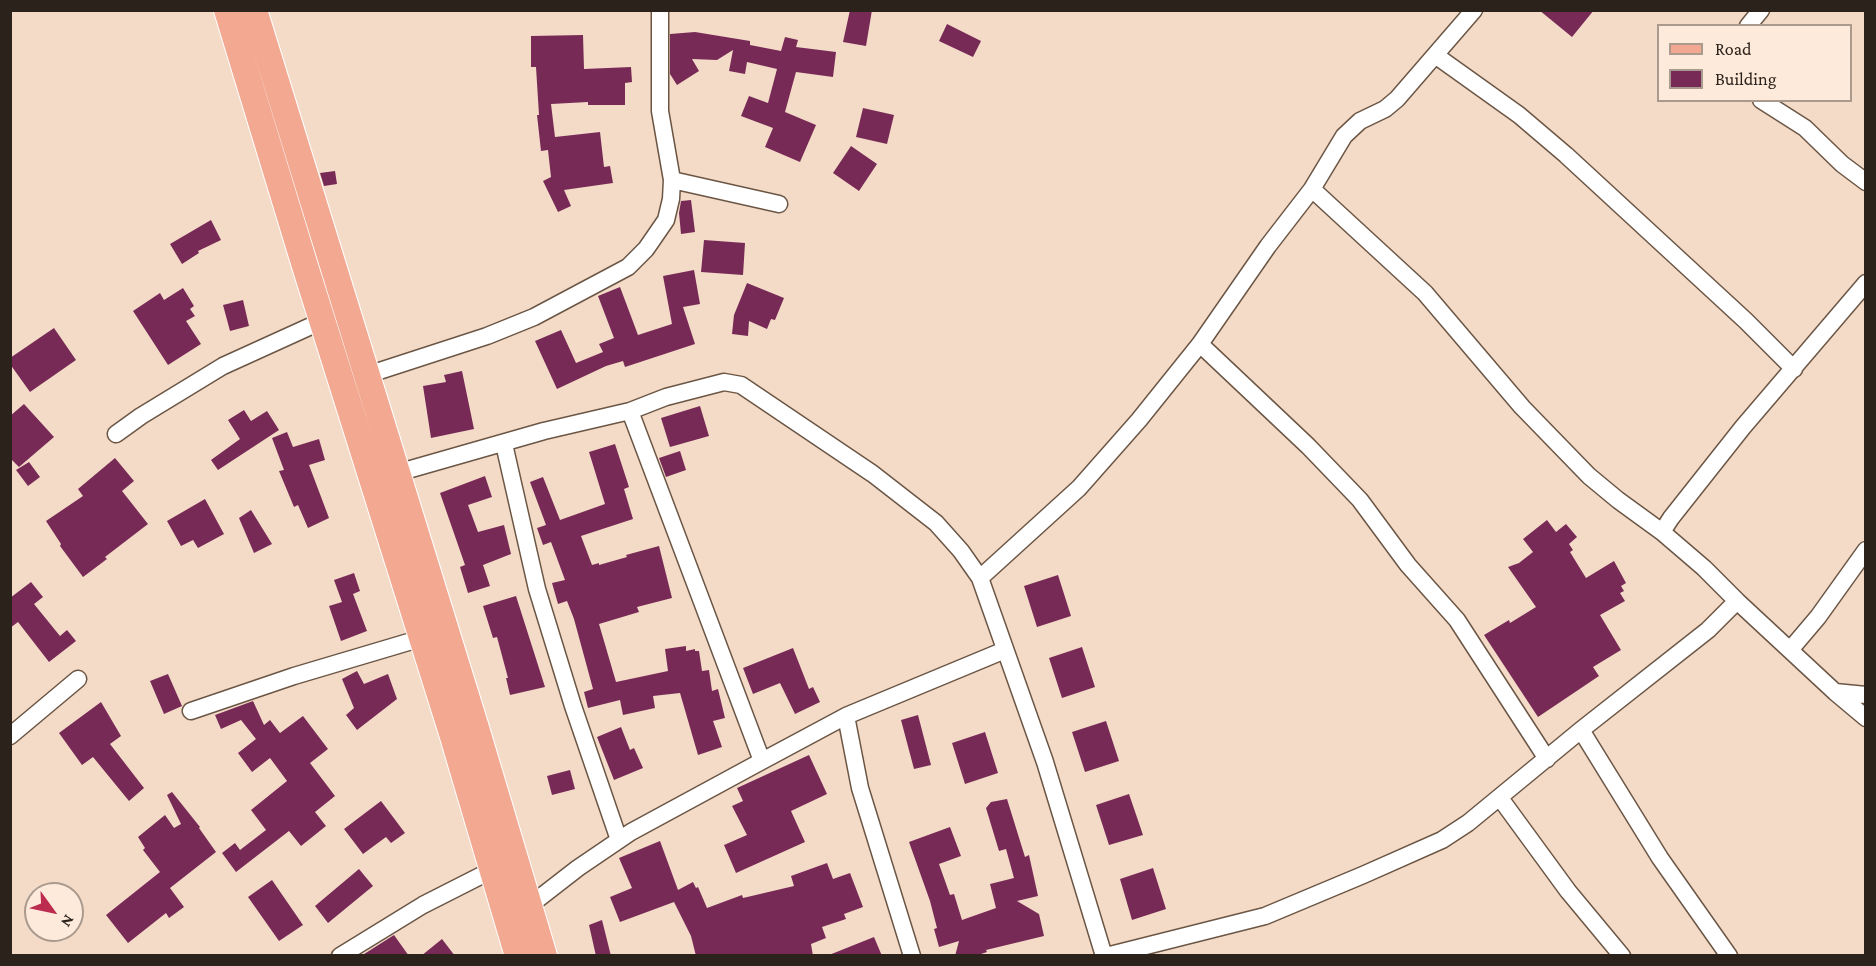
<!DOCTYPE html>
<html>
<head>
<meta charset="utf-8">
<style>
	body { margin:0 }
	#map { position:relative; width:1876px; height:966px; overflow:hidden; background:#f4dbc8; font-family:"Crimson Pro",serif }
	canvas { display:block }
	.frame { position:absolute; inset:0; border:12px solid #2b221b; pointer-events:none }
	.legend { position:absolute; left:1657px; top:24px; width:195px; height:78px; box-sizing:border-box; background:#feeada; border:2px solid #aa9a8e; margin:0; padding:8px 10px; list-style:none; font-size:18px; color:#2b221b }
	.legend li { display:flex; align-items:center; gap:12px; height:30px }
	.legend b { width:30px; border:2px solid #aa9a8e }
	.north { position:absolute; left:24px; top:882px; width:60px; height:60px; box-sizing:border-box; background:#feeada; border:2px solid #aa9a8e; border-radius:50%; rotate:123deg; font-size:16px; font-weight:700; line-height:24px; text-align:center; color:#2b221b }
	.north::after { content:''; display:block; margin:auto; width:21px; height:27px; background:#bc2c4f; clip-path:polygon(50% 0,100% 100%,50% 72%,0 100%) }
</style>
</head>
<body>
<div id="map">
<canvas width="1876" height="966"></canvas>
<div class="frame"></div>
<ul class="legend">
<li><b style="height:8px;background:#f2a891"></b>Road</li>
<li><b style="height:16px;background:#782a57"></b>Building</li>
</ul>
<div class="north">N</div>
</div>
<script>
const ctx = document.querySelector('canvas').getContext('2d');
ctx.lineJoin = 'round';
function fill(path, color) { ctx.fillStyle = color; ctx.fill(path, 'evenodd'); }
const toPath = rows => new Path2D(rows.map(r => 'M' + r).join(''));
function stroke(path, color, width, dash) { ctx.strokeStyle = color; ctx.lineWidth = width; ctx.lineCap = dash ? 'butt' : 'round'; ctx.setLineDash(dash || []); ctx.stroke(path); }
const building = toPath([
	[850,10,872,10,866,46,843,42],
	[1539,10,1594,10,1572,37],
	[947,24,981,41,973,57,939,41],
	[695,32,750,41,750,45,781,51,785,37,798,40,796,47,836,52,833,77,796,72,785,112,816,125,800,162,765,147,773,128,741,116,749,96,768,103,777,69,747,62,745,74,729,71,733,50,717,60,692,59,699,71,677,85,670,74,670,34],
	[583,35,584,69,631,67,632,82,625,83,625,105,588,105,588,102,551,104,555,137,600,132,604,167,610,166,613,183,564,190,571,206,558,212,543,181,551,177,548,150,541,151,537,115,539,115,536,67,531,67,531,36],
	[863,108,894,115,887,144,856,137],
	[851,146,877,164,859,191,833,173],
	[335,171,337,184,324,186,320,173],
	[691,200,695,232,681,234,679,213,681,201],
	[211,220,221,240,198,251,199,253,182,264,170,244],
	[704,240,745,243,743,275,701,272],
	[694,270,700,304,683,307,695,344,625,367,623,361,606,366,557,389,535,341,561,330,576,363,603,352,599,344,614,338,598,296,620,287,638,335,672,324,663,276],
	[747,283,784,298,775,320,771,319,767,329,749,321,748,336,732,334,734,315],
	[183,288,194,306,190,309,195,316,186,321,201,344,168,365,133,311,160,293,164,300],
	[243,300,249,326,230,331,223,305],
	[54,328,76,360,30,392,10,364,10,358],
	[462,371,474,429,431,438,423,386,446,382,444,375],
	[24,404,54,437,19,467,10,458,10,416],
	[700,406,709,436,670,447,661,418],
	[244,410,251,421,267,411,279,430,218,470,211,460,240,439,228,420],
	[287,432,293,447,319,439,325,460,309,465,329,518,308,528,298,505,294,507,279,471,284,470,272,438],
	[615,444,629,487,624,489,633,519,581,536,592,565,599,563,599,565,627,557,626,555,659,546,672,598,637,607,639,612,599,624,616,682,668,671,665,649,686,646,686,651,695,649,695,651,699,651,702,671,709,670,712,691,718,689,725,718,713,721,722,747,698,755,680,693,653,696,655,708,623,715,620,700,588,708,584,692,593,689,574,619,567,601,558,604,552,583,565,580,551,542,543,545,537,528,546,525,530,482,543,477,560,520,605,504,589,452],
	[680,451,686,470,666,477,659,458],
	[115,458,134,481,122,491,148,524,105,557,107,559,83,577,60,546,61,544,46,521,83,496,78,489],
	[29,462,40,477,28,486,16,470],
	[485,476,492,497,468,505,478,532,504,525,511,554,483,565,490,586,468,593,460,567,465,565,440,493],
	[205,499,224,534,198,548,193,540,181,546,167,521],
	[251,510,272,544,254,553,239,518],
	[1547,520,1556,532,1566,524,1577,537,1569,544,1573,550,1570,552,1586,578,1614,561,1626,583,1621,586,1624,591,1620,593,1625,601,1600,615,1621,650,1593,667,1599,676,1538,717,1484,635,1509,620,1510,623,1536,607,1508,567,1519,563,1533,552,1523,539],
	[354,573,360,591,353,594,367,631,341,641,329,606,342,602,334,580],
	[1058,575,1071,616,1037,627,1024,586],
	[31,582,43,597,34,604,60,636,67,630,76,641,49,662,18,622,10,628,10,598],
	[516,596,545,687,510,695,506,678,508,678,497,637,493,638,483,606],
	[1082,647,1095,687,1062,698,1049,658],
	[793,648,809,689,813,687,820,702,795,714,780,683,753,694,743,668],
	[357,671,364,684,388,674,397,699,357,730,346,715,354,708,342,679],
	[168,674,182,706,164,714,150,681],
	[253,701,264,725,270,720,280,733,303,716,328,749,310,763,335,796,315,812,326,826,301,846,289,831,236,872,222,853,235,843,240,850,266,830,251,810,287,781,270,758,252,772,238,753,256,739,241,720,221,729,215,715],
	[101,702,121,736,110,744,144,788,129,801,93,757,82,765,59,733],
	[918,715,931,765,914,769,901,720],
	[1106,721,1119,761,1085,772,1072,732],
	[621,727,630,750,634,748,643,768,614,780,597,737],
	[985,732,998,773,965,784,952,743],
	[809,755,827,794,791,811,805,842,736,873,724,845,747,835,732,806,743,801,737,788],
	[570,770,575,789,552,795,547,776],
	[172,792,200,827,199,828,216,852,170,888,184,907,169,918,166,913,128,943,106,915,160,872,143,850,145,848,138,837,165,815,174,828,181,824,167,795],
	[1129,794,1143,835,1109,845,1096,805],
	[1007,799,1025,857,1029,855,1038,896,1017,901,1039,914,1044,936,986,950,987,952,975,956,955,956,959,941,939,947,934,929,937,928,930,901,909,842,950,827,961,856,939,864,950,895,954,894,962,920,996,908,990,884,1014,878,1006,849,999,851,986,808,991,802],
	[381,801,405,833,391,843,386,837,363,854,344,829],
	[660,841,678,890,693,882,696,888,698,887,707,908,742,895,743,898,794,886,791,876,827,863,833,879,850,873,863,907,844,914,846,919,822,927,826,938,811,944,813,956,696,956,691,936,674,902,620,922,610,897,632,888,619,858],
	[1153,868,1166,909,1132,920,1120,879],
	[359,869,373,886,328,923,315,906],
	[272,880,303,925,279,941,248,897],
	[602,920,611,956,596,956,589,925],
	[394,935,409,956,361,956],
	[874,937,882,956,829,956,829,955],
	[442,939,455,956,421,956]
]);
const minor = toPath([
	[1748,26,1761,10],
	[1435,55,1519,115,1566,155,1746,321,1794,369],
	[1761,100,1805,128,1842,164,1866,182],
	[672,180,779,204],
	[1312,189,1425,293,1522,407,1589,476,1618,500,1662,532],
	[1200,344,1308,446,1360,500,1408,565,1457,620,1547,759],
	[367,375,487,336,534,317,628,267,646,249,666,220,671,199,672,180,660,111,660,10],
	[630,411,762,761],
	[116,434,141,416,223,366,322,321],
	[504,444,537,589,573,706,619,840],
	[397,473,544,431,630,411,666,397,724,382,741,385,873,474,936,523,961,551,980,578,1045,762,1104,956],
	[980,578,1079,488,1139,420,1200,344,1268,246,1312,189,1344,136,1360,121,1385,109,1397,99,1474,10],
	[1737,601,1835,692,1866,718],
	[1790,650,1818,617,1866,550],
	[1835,692,1866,695],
	[191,711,294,676,422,638],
	[846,716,860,788,912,956],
	[1581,730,1660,858,1729,956],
	[10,736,78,679],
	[1500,798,1568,891,1622,956],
	[529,906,578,868,631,832,762,761,846,716,1005,650],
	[340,956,423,905,492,870],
	[1106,956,1265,916,1363,875,1442,840,1468,823,1581,730,1708,630,1737,601,1704,568,1662,532,1671,518,1743,427,1866,283]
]);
const primary = toPath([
	[227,10,305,266,452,733,518,956],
	[254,10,476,728,544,956]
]);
fill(building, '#782a57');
stroke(minor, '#6b5645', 19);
stroke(primary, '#fff', 28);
stroke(minor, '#fff', 16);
stroke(primary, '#f2a891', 26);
</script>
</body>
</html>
